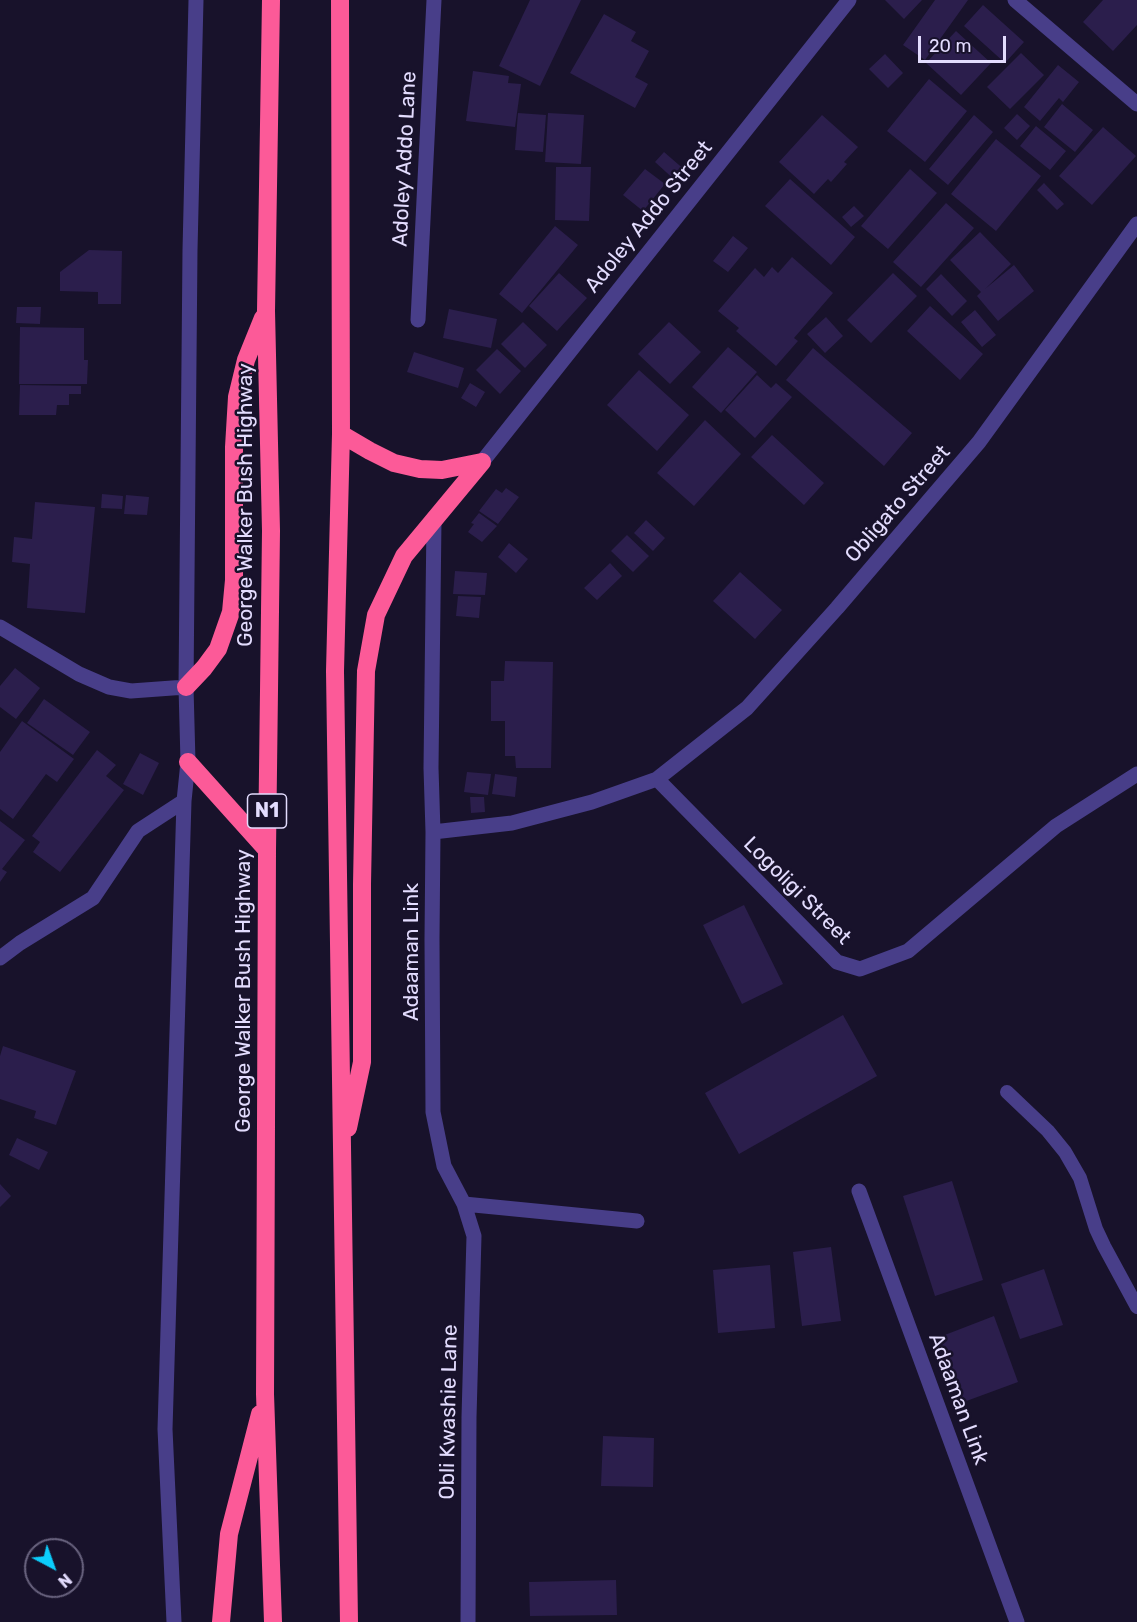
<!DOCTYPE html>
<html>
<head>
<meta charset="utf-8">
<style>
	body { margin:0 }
	#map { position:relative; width:1137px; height:1622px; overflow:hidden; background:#18122b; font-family:Rubik,sans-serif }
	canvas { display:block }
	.north { position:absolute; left:24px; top:1538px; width:60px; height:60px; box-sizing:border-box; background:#18122b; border:2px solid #69637f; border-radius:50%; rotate:139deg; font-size:16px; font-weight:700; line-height:24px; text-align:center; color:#e3dcfe }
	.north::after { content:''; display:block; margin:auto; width:21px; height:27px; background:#0ccdfb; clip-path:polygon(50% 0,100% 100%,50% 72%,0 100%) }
	.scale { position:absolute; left:918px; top:36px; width:88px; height:27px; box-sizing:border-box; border:3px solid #e3dcfe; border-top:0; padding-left:8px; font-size:18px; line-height:21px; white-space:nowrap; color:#e3dcfe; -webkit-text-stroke:4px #18122b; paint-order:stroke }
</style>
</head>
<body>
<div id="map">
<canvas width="1137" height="1622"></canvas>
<div class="north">N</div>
<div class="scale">20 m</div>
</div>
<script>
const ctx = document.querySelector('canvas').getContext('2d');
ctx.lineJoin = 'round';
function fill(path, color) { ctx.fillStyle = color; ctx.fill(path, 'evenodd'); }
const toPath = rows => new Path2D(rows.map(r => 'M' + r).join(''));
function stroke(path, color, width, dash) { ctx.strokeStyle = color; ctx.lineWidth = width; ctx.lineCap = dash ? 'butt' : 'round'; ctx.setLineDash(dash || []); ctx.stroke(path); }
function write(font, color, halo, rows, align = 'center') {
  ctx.font = font + ' Rubik,sans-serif'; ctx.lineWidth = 5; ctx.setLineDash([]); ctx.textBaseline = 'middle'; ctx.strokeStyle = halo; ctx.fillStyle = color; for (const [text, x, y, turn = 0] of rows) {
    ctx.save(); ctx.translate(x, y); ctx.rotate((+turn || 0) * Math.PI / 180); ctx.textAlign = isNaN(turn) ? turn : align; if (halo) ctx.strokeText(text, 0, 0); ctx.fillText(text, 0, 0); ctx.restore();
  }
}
const building = toPath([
	[530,0,581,0,540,86,499,66],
	[885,0,922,0,904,19],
	[935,0,968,0,925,60,903,45],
	[1103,0,1137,0,1137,25,1113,51,1083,22],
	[983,5,1024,42,1005,63,964,26],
	[604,14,636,32,631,41,649,51,635,77,648,84,635,108,570,73],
	[956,31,991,63,961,95,926,63],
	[1021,53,1044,75,1010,109,987,87],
	[885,54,903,73,888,88,869,69],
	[1058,65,1079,82,1063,102,1059,98,1040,121,1024,107],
	[473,71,509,76,508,83,521,84,515,127,466,121],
	[929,79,967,111,925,162,887,131],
	[1062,104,1093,130,1075,152,1044,127],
	[518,113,546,115,543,152,515,150],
	[548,113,584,115,581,164,545,162],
	[1017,114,1030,126,1017,140,1004,128],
	[822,115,858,147,844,162,847,164,831,182,828,179,814,194,779,162],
	[974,115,993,132,948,185,929,169],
	[1036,126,1066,151,1050,170,1020,146],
	[1103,127,1136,156,1092,205,1059,176],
	[996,139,1041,176,996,231,951,194],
	[664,152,686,171,677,182,655,162],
	[556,167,591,167,589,221,555,220],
	[645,169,665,184,643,211,623,195],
	[910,169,937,193,888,249,861,226],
	[790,179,855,237,831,265,765,206],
	[1044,183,1064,204,1057,210,1037,190],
	[946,203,974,228,921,287,893,262],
	[854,206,864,216,851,227,842,217],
	[555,226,578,245,522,313,499,294],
	[980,232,1011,264,985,289,1014,265,1034,291,998,321,977,296,981,292,950,260],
	[733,236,748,248,728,272,713,261],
	[89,250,122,251,121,304,98,304,98,292,60,291,60,272],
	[792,257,833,293,794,338,798,341,776,366,736,331,739,328,718,311,755,268,764,277,772,267,778,273],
	[559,273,587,298,557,331,529,306],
	[893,273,917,296,871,343,847,320],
	[941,274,967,301,952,316,926,289],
	[930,306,983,354,960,380,907,331],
	[17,307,41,307,40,324,16,323],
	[449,309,497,319,491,348,443,338],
	[975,310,996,335,982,347,961,322],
	[826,317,843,336,825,353,807,334],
	[523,322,547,345,525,368,501,344],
	[669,322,701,352,670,384,638,354],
	[20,327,84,328,84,360,88,360,87,384,19,384],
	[728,347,757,372,721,413,692,387],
	[813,348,912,433,884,466,786,380],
	[497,349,521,371,500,394,476,370],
	[414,352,464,368,458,388,407,372],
	[639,370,689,415,657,451,607,405],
	[757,375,771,388,776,383,792,397,755,438,725,410],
	[470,383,485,392,476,407,461,398],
	[20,385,81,386,81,394,69,394,69,405,57,405,56,415,19,415],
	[705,420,741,454,694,506,657,473],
	[772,435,824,483,804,505,751,457],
	[506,488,519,497,498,524,479,511,496,489,502,493],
	[102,494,123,496,122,509,101,508],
	[126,495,149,497,147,515,124,514],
	[35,502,95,507,85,613,27,608,30,564,12,562,14,537,32,539],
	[479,513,497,526,482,542,468,532,474,524,471,523],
	[646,520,665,538,653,551,634,533],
	[627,535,649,556,633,572,611,551],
	[509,543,528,559,516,573,498,557],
	[610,563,622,576,597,600,584,588],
	[455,571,487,573,485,595,453,594],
	[740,572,782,610,755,639,713,601],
	[458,596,481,597,479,618,456,616],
	[505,661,553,662,551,768,516,768,515,756,505,756,505,721,491,721,491,681,504,681],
	[15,668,40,688,16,719,0,707,0,686],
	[44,699,90,732,73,755,27,723],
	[22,721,74,759,57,782,46,774,13,819,0,809,0,752],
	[97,750,116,765,106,776,124,790,60,872,33,852,40,842,32,836],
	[140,753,159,763,143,795,123,784],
	[467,772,491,774,488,795,464,792],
	[495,774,517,777,515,797,492,794],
	[470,797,484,797,485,812,471,813],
	[0,821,25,840,2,869,7,872,0,882],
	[744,905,783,984,742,1004,703,925],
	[843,1015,877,1076,739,1154,705,1093],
	[3,1046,76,1071,56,1125,34,1118,36,1111,0,1099,0,1056],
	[17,1138,48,1152,39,1170,9,1155],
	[952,1181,983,1280,935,1296,903,1196],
	[0,1184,11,1196,0,1207],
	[831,1247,841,1321,802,1326,793,1252],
	[770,1265,775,1328,718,1333,713,1270],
	[1044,1269,1063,1325,1020,1339,1001,1284],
	[994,1316,1018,1382,961,1403,937,1338],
	[603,1436,654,1438,653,1487,601,1486],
	[616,1580,617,1615,530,1616,529,1582]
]);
const lane = toPath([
	[1007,1092,1048,1131,1065,1152,1080,1178,1096,1229,1104,1246,1137,1307]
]);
const street = toPath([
	[1015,0,1137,104],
	[418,320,434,0],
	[482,462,849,0],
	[434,520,431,768,433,832,432,939,433,1112,444,1166,464,1204,474,1236,469,1417,468,1622],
	[0,627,79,674,109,687,131,691,186,687],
	[657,779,747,708,837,608,979,442,1137,224],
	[433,832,512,823,592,802,657,779,837,962,860,969,908,951,1056,826,1137,774],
	[0,958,20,943,93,898,138,831,184,801],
	[859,1191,1017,1622],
	[464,1204,637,1221],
	[174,1622,165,1429,184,801,188,762,186,687,190,250,196,0]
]);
const highway = toPath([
	[271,0,266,311,271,531,267,850,265,1394,273,1622],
	[340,0,341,434,335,671,349,1622],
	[341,434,370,451,394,463,420,469,442,470,482,462],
	[186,687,204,668,218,649,231,612,234,580,234,447,237,397,246,360,263,318],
	[188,762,267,850],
	[348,1128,362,1062,362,884,366,671,376,615,404,556,482,462],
	[221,1622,229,1534,260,1414]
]);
const shields = [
	[267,811,39]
];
const shieldNames = [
	["N1",267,811]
];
const streetNames = [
	["Adoley Addo Lane",405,159,-87],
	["Adoley Addo Street",649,217,-51],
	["Obligato Street",898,504,-49],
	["George Walker Bush Highway",246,505,-90],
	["Logoligi Street",797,891,45],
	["Adaaman Link",412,952,-90],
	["George Walker Bush Highway",244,991,-90],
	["Adaaman Link",958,1399,70],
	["Obli Kwashie Lane",449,1412,-89]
];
fill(building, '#2b1e4c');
stroke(lane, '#483e89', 14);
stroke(street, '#483e89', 15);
stroke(highway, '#fc5a98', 18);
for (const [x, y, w] of shields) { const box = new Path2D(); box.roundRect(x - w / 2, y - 17, w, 34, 4.5); ctx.fillStyle = '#18122b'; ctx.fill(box); stroke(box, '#e3dcfe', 1.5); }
write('bold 20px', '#e3dcfe', null, shieldNames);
write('21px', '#e3dcfe', '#18122b', streetNames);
</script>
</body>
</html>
